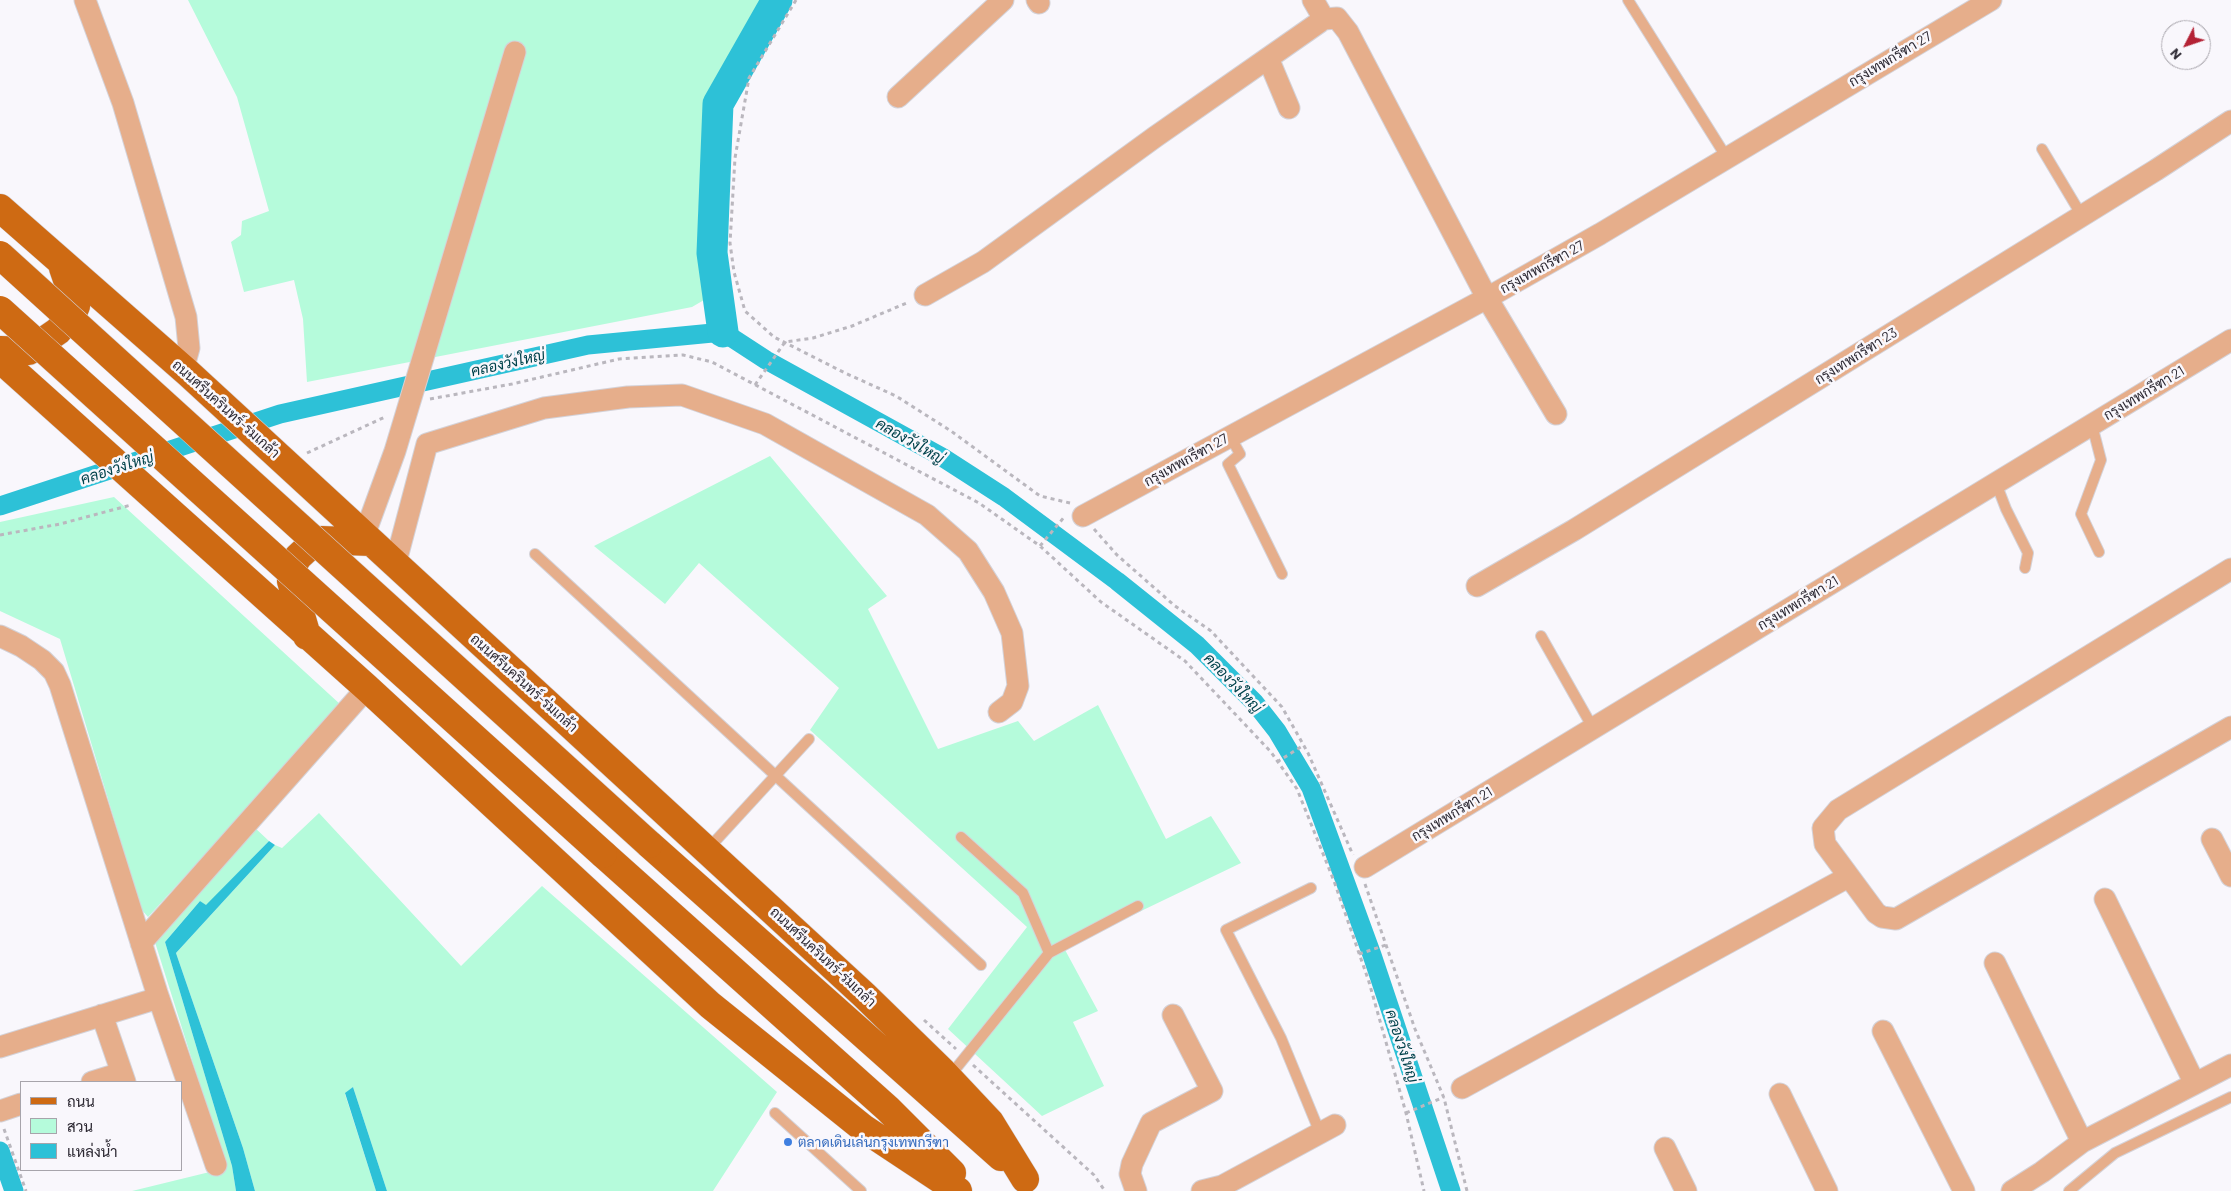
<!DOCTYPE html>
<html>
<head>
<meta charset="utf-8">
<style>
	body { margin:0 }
	#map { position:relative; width:2231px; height:1191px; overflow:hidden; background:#f9f7fc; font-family:Barlow,Sarabun,sans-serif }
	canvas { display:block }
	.legend { position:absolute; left:20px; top:1081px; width:162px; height:90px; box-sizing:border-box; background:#f9f7fc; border:1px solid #a7a4ab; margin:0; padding:6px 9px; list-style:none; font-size:15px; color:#2c2832 }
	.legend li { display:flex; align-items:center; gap:10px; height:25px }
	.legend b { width:25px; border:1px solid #a7a4ab }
	.north { position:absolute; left:2161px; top:20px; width:50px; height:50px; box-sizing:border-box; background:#f9f7fc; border:1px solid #a7a4ab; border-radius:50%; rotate:229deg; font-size:14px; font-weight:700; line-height:20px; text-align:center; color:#2c2832 }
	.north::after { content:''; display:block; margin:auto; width:18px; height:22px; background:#b42235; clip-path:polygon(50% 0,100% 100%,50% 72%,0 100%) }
</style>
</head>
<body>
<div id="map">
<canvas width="2231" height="1191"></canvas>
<ul class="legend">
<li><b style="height:6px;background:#ce6a13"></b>ถนน</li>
<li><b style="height:14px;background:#b5fbdb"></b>สวน</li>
<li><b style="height:14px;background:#2dc1d7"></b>แหล่งน้ำ</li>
</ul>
<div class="north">N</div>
</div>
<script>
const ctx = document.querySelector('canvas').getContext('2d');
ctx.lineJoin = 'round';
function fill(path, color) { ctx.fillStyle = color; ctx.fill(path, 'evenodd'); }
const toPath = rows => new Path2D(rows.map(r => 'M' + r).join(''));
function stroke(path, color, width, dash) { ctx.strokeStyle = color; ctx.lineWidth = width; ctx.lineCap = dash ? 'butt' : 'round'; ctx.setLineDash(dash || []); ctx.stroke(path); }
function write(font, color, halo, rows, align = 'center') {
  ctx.font = font + ' Barlow,Sarabun,sans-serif'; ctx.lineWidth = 5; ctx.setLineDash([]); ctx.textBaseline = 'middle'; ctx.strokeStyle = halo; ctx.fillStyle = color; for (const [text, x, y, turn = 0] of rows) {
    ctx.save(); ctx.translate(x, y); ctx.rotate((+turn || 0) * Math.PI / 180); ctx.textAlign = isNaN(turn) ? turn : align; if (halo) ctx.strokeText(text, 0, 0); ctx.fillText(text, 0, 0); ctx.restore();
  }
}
const green = toPath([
	[188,0,762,0,726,65,706,109,698,220,704,300,692,307,307,382,303,319,294,280,244,292,231,242,241,235,242,221,269,211,237,97],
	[770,456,887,596,868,609,938,749,1018,721,1034,741,1098,705,1166,839,1211,816,1241,863,1064,948,1098,1011,1073,1022,1104,1086,1042,1116,948,1029,1027,927,810,730,839,688,699,563,665,604,594,546],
	[114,497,341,705,148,917,141,909,60,639,0,611,0,522],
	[319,813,461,966,542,886,777,1092,713,1191,387,1191,353,1087,345,1094,376,1191,255,1191,243,1148,176,953,275,845,282,848],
	[254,827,269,841,206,906,200,901,165,942,232,1166,236,1191,132,1191,226,1168,154,939]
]);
const water = toPath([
	[269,841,275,845,176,953,243,1148,255,1191,236,1191,232,1166,165,942,200,901,206,905],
	[353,1087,387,1191,376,1191,345,1093]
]);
const canal = toPath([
	[0,506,280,414,588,345,723,332,766,360,942,457,1004,497,1117,581,1197,645,1255,703,1277,731,1311,788,1372,955,1451,1191],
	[0,1151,14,1191]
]);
const river = toPath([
	[723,332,712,253,718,104,777,0]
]);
const path = toPath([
	[796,0,749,78,735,158,730,243,734,272,745,311,774,337,845,373,896,396,951,431,1040,496,1070,503],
	[755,385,785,342,813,338,852,326,909,302],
	[430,399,512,384,619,359,683,355,712,362,979,503,1040,546,1101,602,1185,661,1271,752,1297,789,1334,881,1369,982,1406,1113,1424,1191],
	[307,453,385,417],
	[1094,529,1117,555,1175,606,1211,631,1282,707,1308,753,1353,855],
	[0,535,60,524,131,505],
	[1040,546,1065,516],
	[1277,762,1304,745],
	[1365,884,1415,1029,1444,1098,1467,1191],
	[1359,954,1386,945],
	[924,1020,956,1049],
	[973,1065,1094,1175,1105,1191],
	[1406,1113,1444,1097],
	[4,1129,26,1191]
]);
const service = toPath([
	[1628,0,1727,158],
	[2042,149,2082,216],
	[2092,425,2101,460,2081,514,2099,552],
	[1230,436,1240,454,1228,464,1282,574],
	[1996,483,2006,509,2028,553,2025,568],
	[535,554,981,965],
	[1541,636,1593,728],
	[961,837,1023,893,1049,953],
	[708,849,809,739],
	[1311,888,1226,930,1281,1038,1320,1133],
	[949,1077,1049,953,1138,906],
	[775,1113,861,1191],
	[2069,1191,2115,1153,2231,1097]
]);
const minor = toPath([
	[85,0,123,103,186,317,189,348,183,370],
	[1037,0,1039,3],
	[1313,0,1324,19],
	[1268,58,1289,108],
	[898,97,1003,0],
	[925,295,983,262,1155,137,1324,19,1337,18,1348,32,1487,298,1556,414],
	[1083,516,1487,298,1600,234,1991,0],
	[364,536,395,451,515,52],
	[395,565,427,444,544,408,628,397,682,395,765,424,927,515,968,551,994,592,1012,633,1018,686,1012,702,999,712],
	[2231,569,1838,810,1823,828,1825,844,1876,913,1882,917,1896,919,2231,727],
	[1477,586,1574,530,2156,170,2231,121],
	[0,636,21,646,42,660,54,672,60,685,157,993,216,1165],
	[2212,839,2231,876],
	[1365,867,2231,340],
	[2105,899,2194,1082],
	[141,943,367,688],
	[1995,963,2082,1142],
	[102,1015,125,1082],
	[1883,1031,1964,1191],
	[0,1047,158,998],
	[92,1082,121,1073],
	[1462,1088,1848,877],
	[1780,1094,1827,1191],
	[0,1111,21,1104],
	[1665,1148,1686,1191],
	[1136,1191,1130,1174,1132,1164,1151,1123,1212,1091,1173,1015],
	[1202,1191,1222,1186,1335,1125],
	[2012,1191,2042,1172,2082,1142,2231,1065]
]);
const primary = toPath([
	[0,208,188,373,864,995,943,1072,990,1122,1025,1179],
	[0,350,29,351,58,331,73,313,76,306,63,268],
	[0,359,367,688,710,1005,863,1128,958,1191],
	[307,636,291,581,292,567,298,557,312,544,321,540,371,542],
	[649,844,1001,1157],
	[603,854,888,1109,952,1173]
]);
const primaryBridge = toPath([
	[0,255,649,844],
	[0,310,603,854]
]);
const markers = [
	[788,1142,5,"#3f7fe0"]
];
const streetNames = [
	["กรุงเทพกรีฑา 27",1890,59,-31],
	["กรุงเทพกรีฑา 27",1542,267,-29],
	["กรุงเทพกรีฑา 23",1856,356,-32],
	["กรุงเทพกรีฑา 21",2144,393,-31],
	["ถนนศรีนครินทร์-ร่มเกล้า",226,409,42],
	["กรุงเทพกรีฑา 27",1186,460,-29],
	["กรุงเทพกรีฑา 21",1798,603,-31],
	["ถนนศรีนครินทร์-ร่มเกล้า",524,683,42],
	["กรุงเทพกรีฑา 21",1452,814,-31],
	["ถนนศรีนครินทร์-ร่มเกล้า",823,957,43]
];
const shopNames = [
	["ตลาดเดินเล่นกรุงเทพกรีฑา",798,1142]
];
const waterNames = [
	["คลองวังใหญ่",508,363,-13],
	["คลองวังใหญ่",910,441,30],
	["คลองวังใหญ่",117,468,-18],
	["คลองวังใหญ่",1233,683,46],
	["คลองวังใหญ่",1402,1046,72]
];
fill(green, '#b5fbdb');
fill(water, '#2dc1d7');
stroke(canal, '#2dc1d7', 19);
stroke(river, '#2dc1d7', 31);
stroke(service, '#d4d2d8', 12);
stroke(minor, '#d4d2d8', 23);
stroke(primary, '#d4d2d8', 29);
stroke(path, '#bab7be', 3, [4, 4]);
stroke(service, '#e6ae8b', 10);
stroke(minor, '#e6ae8b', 21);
stroke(primary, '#ce6a13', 28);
stroke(primaryBridge, '#d4d2d8', 29, []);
stroke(primaryBridge, '#ce6a13', 28);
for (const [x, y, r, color] of markers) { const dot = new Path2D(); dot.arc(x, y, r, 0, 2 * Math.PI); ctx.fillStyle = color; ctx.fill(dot); stroke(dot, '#f9f7fc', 2); }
write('14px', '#2c2832', '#f9f7fc', streetNames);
write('14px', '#366cbe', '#f9f7fc', shopNames, 'left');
write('italic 15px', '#00424b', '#f9f7fc', waterNames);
</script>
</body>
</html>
